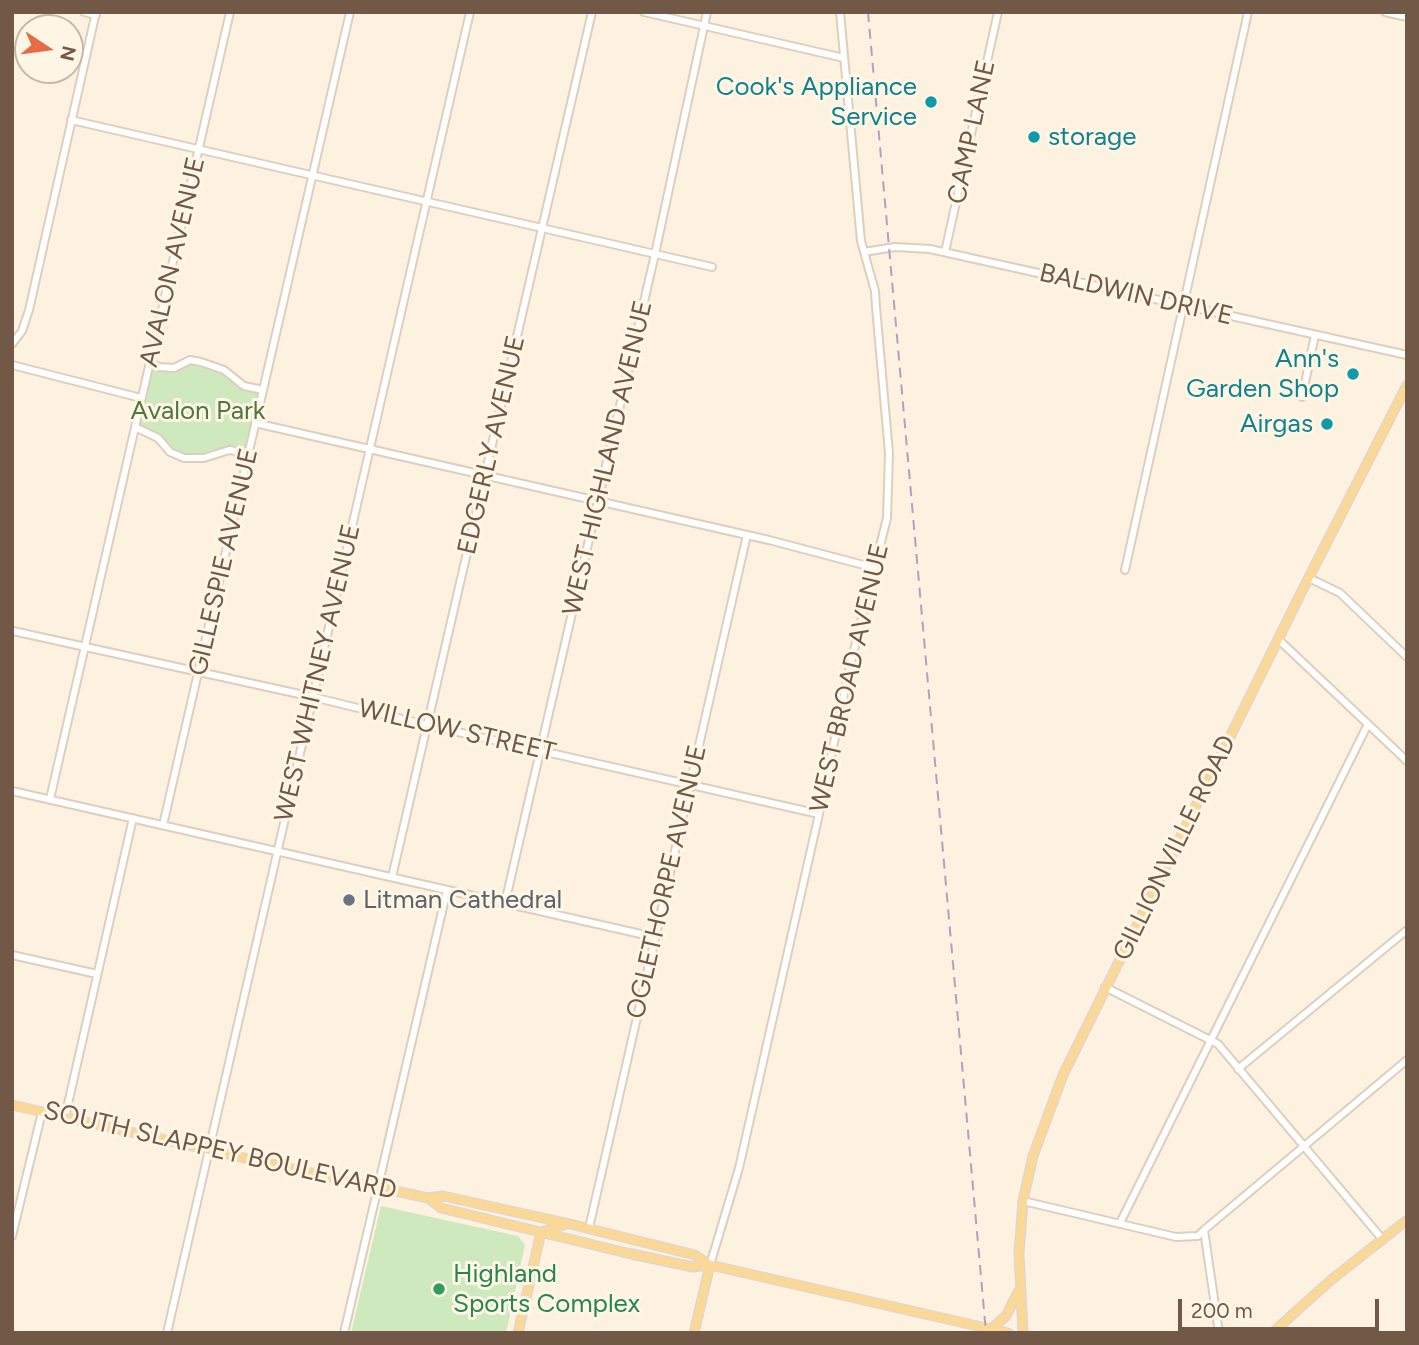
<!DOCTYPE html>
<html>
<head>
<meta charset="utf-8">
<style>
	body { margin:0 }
	#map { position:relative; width:1419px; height:1345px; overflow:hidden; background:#fcf2df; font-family:Figtree,sans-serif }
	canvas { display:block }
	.frame { position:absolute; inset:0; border:14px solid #725847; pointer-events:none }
	.north { position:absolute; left:14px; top:14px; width:70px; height:70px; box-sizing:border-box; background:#fff6e5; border:2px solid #c7b7a6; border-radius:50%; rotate:103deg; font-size:19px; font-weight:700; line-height:28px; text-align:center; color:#725847 }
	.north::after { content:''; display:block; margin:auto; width:24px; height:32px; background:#e76c43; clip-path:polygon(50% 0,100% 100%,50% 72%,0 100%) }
	.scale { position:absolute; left:1178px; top:1299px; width:201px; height:32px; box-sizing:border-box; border:4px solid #725847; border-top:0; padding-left:9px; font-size:21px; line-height:24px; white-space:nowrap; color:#725847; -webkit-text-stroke:5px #fff6e5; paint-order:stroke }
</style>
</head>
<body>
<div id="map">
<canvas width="1419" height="1345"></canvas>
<div class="frame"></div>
<div class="north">N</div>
<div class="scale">200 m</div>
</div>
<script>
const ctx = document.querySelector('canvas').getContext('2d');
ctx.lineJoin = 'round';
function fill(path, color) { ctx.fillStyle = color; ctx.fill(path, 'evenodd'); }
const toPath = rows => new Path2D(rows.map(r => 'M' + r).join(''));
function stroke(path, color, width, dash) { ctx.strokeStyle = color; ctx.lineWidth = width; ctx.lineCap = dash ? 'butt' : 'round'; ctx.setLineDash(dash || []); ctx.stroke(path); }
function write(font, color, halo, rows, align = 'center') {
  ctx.font = font + ' Figtree,sans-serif'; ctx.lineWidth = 6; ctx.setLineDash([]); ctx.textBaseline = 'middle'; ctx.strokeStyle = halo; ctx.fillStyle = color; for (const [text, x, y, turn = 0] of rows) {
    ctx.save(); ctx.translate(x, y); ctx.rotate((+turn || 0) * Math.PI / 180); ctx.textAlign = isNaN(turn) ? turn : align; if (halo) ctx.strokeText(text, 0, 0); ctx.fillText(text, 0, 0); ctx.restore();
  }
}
const green = toPath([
	[191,362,223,371,235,382,262,390,248,452,229,449,204,457,184,457,136,427,150,365,160,368],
	[381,1206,518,1236,525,1245,506,1333,351,1333]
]);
const minor = toPath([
	[84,12,96,15],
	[644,12,844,58],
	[1385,12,1407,17],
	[71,120,712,267],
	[864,252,895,247,930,249,1407,355],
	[945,252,998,12],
	[12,344,22,331,29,310,96,12],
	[149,363,159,367,174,368,190,360,201,362,224,370,244,386,263,390],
	[12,365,141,398],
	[1302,397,1315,335],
	[255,423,769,540,875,568],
	[135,427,158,438,170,452,184,458,204,458,229,450,249,453],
	[1125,570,1248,12],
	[1309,578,1340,593,1407,657],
	[13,631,313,697,427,725,819,814],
	[1278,639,1407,761],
	[12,791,654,937],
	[50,799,230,12],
	[163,825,350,12],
	[392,877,592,12],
	[505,903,655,254,707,12],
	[12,955,97,974],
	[1105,987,1218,1044,1383,1240],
	[1238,1069,1407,930],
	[65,1117,133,818],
	[1023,1201,1176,1237,1198,1236,1204,1230],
	[1120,1223,1367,726],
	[589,1228,747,535],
	[12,1236,42,1112],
	[710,1265,739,1168,819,814,850,666,887,518,889,453,876,307,875,291,861,241,840,12],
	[167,1333,470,12],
	[344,1333,447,890],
	[1219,1333,1204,1230,1407,1060]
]);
const major = toPath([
	[12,1105,293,1169,428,1198,443,1196,570,1224,695,1255,710,1265,1008,1333],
	[428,1198,441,1208,627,1253,693,1267,710,1265],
	[541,1232,567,1224],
	[991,1329,1006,1316,1018,1292],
	[518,1333,541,1232],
	[694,1333,710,1265],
	[1023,1333,1019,1253,1023,1201,1033,1156,1063,1075,1301,593,1407,385],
	[1272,1333,1331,1280,1407,1220]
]);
const rail = toPath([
	[868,12,986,1333]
]);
const markers = [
	[931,102,7,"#0f9aa8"],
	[1034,137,7,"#0f9aa8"],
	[1353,374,7,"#0f9aa8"],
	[1327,424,7,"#0f9aa8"],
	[349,900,7,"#6b7280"],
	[439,1289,7,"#2e9e5b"]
];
const cultureNames = [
	["Cook's Appliance",917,87],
	["Service",917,117],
	["storage",1048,137,"left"],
	["Ann's",1339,359],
	["Garden Shop",1339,389],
	["Airgas",1313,424]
];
const streetNames = [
	["CAMP LANE",972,132,-78],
	["AVALON AVENUE",173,262,-77],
	["BALDWIN DRIVE",1136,295,13],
	["EDGERLY AVENUE",492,445,-77],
	["WEST HIGHLAND AVENUE",608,458,-77],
	["GILLESPIE AVENUE",224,562,-77],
	["WEST WHITNEY AVENUE",318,673,-77],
	["WEST BROAD AVENUE",850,678,-77],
	["WILLOW STREET",457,731,13],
	["GILLIONVILLE ROAD",1175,848,-64],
	["OGLETHORPE AVENUE",667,882,-77],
	["SOUTH SLAPPEY BOULEVARD",220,1151,13]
];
const parkNames = [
	["Avalon Park",198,411]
];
const worshipNames = [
	["Litman Cathedral",363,900]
];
const leisureNames = [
	["Highland",453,1274],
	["Sports Complex",453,1304]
];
fill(green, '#cfe9be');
stroke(minor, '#e0cebc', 10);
stroke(major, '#ddd7d3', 11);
stroke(minor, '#fff', 6);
stroke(major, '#fcd897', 8);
stroke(rail, '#b49fc4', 2, [10, 7]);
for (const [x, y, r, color] of markers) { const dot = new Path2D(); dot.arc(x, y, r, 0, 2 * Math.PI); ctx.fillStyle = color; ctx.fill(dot); stroke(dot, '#fff6e5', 2.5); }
write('26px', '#0d838f', '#fff6e5', cultureNames, 'right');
write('26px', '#725847', '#fff6e5', streetNames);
write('26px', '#4f7840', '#fff6e5', parkNames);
write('26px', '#5b616d', '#fff6e5', worshipNames, 'left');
write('26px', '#27864d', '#fff6e5', leisureNames, 'left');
</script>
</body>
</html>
